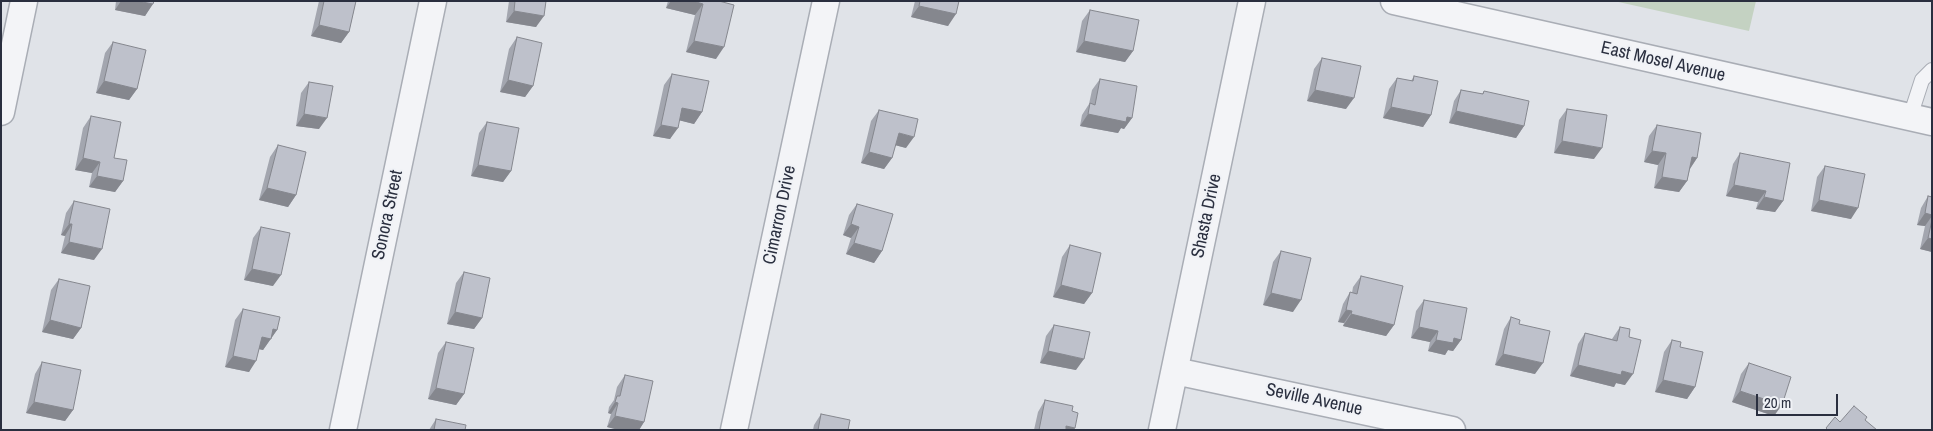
<!DOCTYPE html>
<html>
<head>
<meta charset="utf-8">
<style>
	body { margin:0 }
	#map { position:relative; width:1933px; height:431px; overflow:hidden; background:#e0e3e8; font-family:"Archivo Narrow",sans-serif }
	canvas { display:block }
	.frame { position:absolute; inset:0; border:2px solid #2a2f3f; pointer-events:none }
	.scale { position:absolute; left:1756px; top:394px; width:82px; height:22px; box-sizing:border-box; border:2px solid #2a2f3f; border-top:0; padding-left:6px; font-size:15px; line-height:18px; white-space:nowrap; color:#2a2f3f; -webkit-text-stroke:4px #f0f2f6; paint-order:stroke }
</style>
</head>
<body>
<div id="map">
<canvas width="1933" height="431"></canvas>
<div class="frame"></div>
<div class="scale">20 m</div>
</div>
<script>
const ctx = document.querySelector('canvas').getContext('2d');
ctx.lineJoin = 'round';
function fill(path, color) { ctx.fillStyle = color; ctx.fill(path, 'evenodd'); }
const toPath = rows => new Path2D(rows.map(r => 'M' + r).join(''));
function stroke(path, color, width, dash) { ctx.strokeStyle = color; ctx.lineWidth = width; ctx.lineCap = dash ? 'butt' : 'round'; ctx.setLineDash(dash || []); ctx.stroke(path); }
function write(font, color, halo, rows, align = 'center') {
  ctx.font = font + ' "Archivo Narrow",sans-serif'; ctx.lineWidth = 4; ctx.setLineDash([]); ctx.textBaseline = 'middle'; ctx.strokeStyle = halo; ctx.fillStyle = color; for (const [text, x, y, turn = 0] of rows) {
    ctx.save(); ctx.translate(x, y); ctx.rotate((+turn || 0) * Math.PI / 180); ctx.textAlign = isNaN(turn) ? turn : align; if (halo) ctx.strokeText(text, 0, 0); ctx.fillText(text, 0, 0); ctx.restore();
  }
}
const green = toPath([
	[1614,1,1756,1,1749,31]
]);
const service = toPath([
	[1910,117,1922,80,1932,70]
]);
const minor = toPath([
	[1394,1,1932,122],
	[1,112,24,1],
	[1175,371,1452,430],
	[343,430,433,1],
	[734,430,826,1],
	[1162,430,1252,1]
]);
const wall = toPath([
	[116,1,154,1,145,16,115,10],
	[319,1,356,1,349,32,341,43,311,36],
	[509,1,546,1,536,27,506,22],
	[668,1,719,1,716,59,686,52,695,15,666,8],
	[915,1,959,1,948,26,911,17],
	[1090,10,1133,51,1125,62,1076,52,1082,21],
	[517,37,533,86,525,97,500,92,509,49],
	[113,42,137,89,129,100,96,93,105,53],
	[1322,58,1346,109,1307,101,1314,69],
	[672,74,702,112,694,124,679,120,670,139,653,136,664,85],
	[1414,76,1431,115,1423,127,1383,118,1389,89,1397,78,1411,81],
	[1100,79,1132,118,1124,129,1121,128,1118,133,1080,126,1082,115,1089,104,1092,90],
	[309,82,319,129,296,126,301,93],
	[1461,90,1482,94,1484,91,1524,126,1516,138,1449,123,1454,101],
	[1567,109,1594,159,1554,153,1559,120],
	[879,110,906,148,895,145,892,158,884,169,861,163,871,121],
	[91,116,114,158,123,181,115,192,89,187,92,173,75,170,83,128],
	[487,122,511,171,503,182,471,176,479,133],
	[1657,125,1697,158,1690,169,1687,181,1679,192,1654,188,1658,165,1644,162,1649,136],
	[278,145,296,195,288,207,259,200,270,157],
	[1740,153,1783,201,1775,212,1756,209,1758,202,1726,196,1733,164],
	[1825,166,1851,219,1811,211,1817,177],
	[1928,196,1932,197,1932,252,1920,249,1925,226,1917,225,1921,208],
	[74,201,94,260,61,253,65,236,61,235,66,213],
	[857,204,882,251,874,263,846,254,851,238,843,235,849,215],
	[261,227,273,286,244,280,253,238],
	[1070,245,1092,293,1084,304,1053,297,1062,257],
	[1281,251,1293,312,1263,305,1273,262],
	[464,272,482,318,474,329,447,324,456,283],
	[1361,276,1394,325,1386,336,1343,326,1344,323,1338,322,1343,304,1350,292,1352,293,1353,287],
	[59,279,81,328,73,339,42,332,51,290],
	[1424,300,1461,340,1453,351,1448,350,1445,355,1428,351,1430,342,1411,338,1416,311],
	[243,309,277,330,263,350,259,349,249,372,225,367,235,320],
	[1511,317,1519,324,1535,374,1495,365,1504,329],
	[1054,325,1076,370,1040,363,1046,336],
	[1620,327,1629,337,1625,385,1616,383,1614,387,1570,376,1578,344,1585,333,1612,339],
	[1672,340,1680,347,1695,387,1687,399,1655,392,1664,352],
	[446,342,464,394,456,405,428,399,438,353],
	[42,362,73,410,65,421,26,413,35,374],
	[1749,363,1774,416,1732,402,1741,374],
	[625,375,644,422,639,430,619,430,607,427,611,414,608,413,609,407,614,400,617,387],
	[1045,400,1072,411,1074,430,1034,430,1038,412],
	[821,414,848,430,813,430,814,425],
	[436,419,465,430,429,430]
]);
const shadedWall = toPath([
	[121,1,137,1,153,4,145,16,115,10],
	[671,1,693,1,703,4,695,15,666,8],
	[919,6,956,14,948,26,911,17],
	[514,11,544,16,536,27,506,22],
	[319,25,349,32,341,43,311,36],
	[694,41,724,47,716,59,686,52],
	[1084,41,1133,51,1125,62,1076,52],
	[508,80,533,86,525,97,500,92],
	[104,81,137,89,129,100,96,93],
	[1315,90,1354,98,1346,109,1307,101],
	[1391,107,1431,115,1423,127,1383,118],
	[682,108,702,112,694,124,674,119],
	[1456,111,1524,126,1516,138,1449,123],
	[304,114,327,118,319,129,296,126],
	[1088,114,1127,117,1132,118,1124,129,1121,128,1118,133,1080,126],
	[661,125,678,128,670,139,653,136],
	[899,133,914,137,906,148,891,144],
	[1562,141,1602,148,1594,159,1554,153],
	[1652,151,1666,153,1658,165,1644,162],
	[869,152,892,158,884,169,861,163],
	[1692,157,1697,158,1689,170],
	[83,158,100,162,92,173,75,170],
	[478,165,511,171,503,182,471,176],
	[97,176,123,181,115,192,89,187],
	[1662,177,1687,181,1679,192,1654,188],
	[1734,185,1766,191,1758,202,1726,196],
	[267,188,296,195,288,207,259,200],
	[1764,197,1783,201,1775,212,1756,209],
	[1819,200,1858,208,1851,219,1811,211],
	[1925,213,1932,215,1932,216,1925,226,1917,225],
	[69,224,72,224,65,236,61,235],
	[851,224,859,227,851,238,843,235],
	[1928,238,1932,239,1932,252,1920,249],
	[69,242,102,249,94,260,61,253],
	[854,243,882,251,874,263,846,254],
	[252,269,281,275,273,286,244,280],
	[1061,285,1092,293,1084,304,1053,297],
	[1271,293,1301,300,1293,312,1263,305],
	[1346,310,1352,311,1344,323,1338,322],
	[455,312,482,318,474,329,447,324],
	[1351,314,1394,325,1386,336,1343,326],
	[50,320,81,328,73,339,42,332],
	[1419,327,1438,331,1430,342,1411,338],
	[273,329,277,330,263,350,254,348,262,337],
	[1454,338,1461,340,1453,351,1448,350,1445,355,1428,351,1436,340],
	[1048,351,1084,359,1076,370,1040,363],
	[1503,354,1543,363,1535,374,1495,365],
	[233,356,256,361,249,372,225,367],
	[1578,365,1622,371,1633,374,1625,385,1616,383,1614,387,1570,376],
	[1663,380,1695,387,1687,399,1655,392],
	[436,388,464,394,456,405,428,399],
	[1740,391,1782,405,1774,416,1732,402],
	[34,402,73,410,65,421,26,413],
	[615,402,618,403,611,414,608,413],
	[615,416,644,422,639,430,619,430,607,427],
	[1066,426,1075,428,1074,430,1064,430]
]);
const building = toPath([
	[137,1,154,1,153,4,137,1],
	[324,1,356,1,349,32,319,25,324,1],
	[515,1,546,1,544,16,514,11,515,1],
	[693,1,719,1,734,5,724,47,694,41,703,4,693,1],
	[920,1,959,1,956,14,919,6,920,1],
	[1090,10,1139,20,1133,51,1084,41,1090,10],
	[517,37,542,43,533,86,508,80,517,37],
	[113,42,146,50,137,89,104,81,113,42],
	[1322,58,1361,66,1354,98,1315,90,1322,58],
	[672,74,709,81,702,112,682,108,678,128,661,125,672,74],
	[1414,76,1438,81,1431,115,1391,107,1397,78,1413,81,1414,76],
	[1100,79,1137,86,1132,118,1127,117,1126,122,1088,114,1090,103,1095,105,1100,79],
	[309,82,333,86,327,118,304,114,309,82],
	[1461,90,1483,94,1484,91,1529,101,1524,126,1456,111,1461,90],
	[1567,109,1607,115,1602,148,1562,141,1567,109],
	[879,110,918,119,914,137,899,133,892,158,869,152,879,110],
	[91,116,121,122,114,158,127,160,123,181,97,176,100,162,83,158,91,116],
	[487,122,519,128,511,171,478,165,487,122],
	[1657,125,1701,133,1697,158,1692,157,1687,181,1662,177,1666,153,1652,151,1657,125],
	[278,145,306,152,296,195,267,188,278,145],
	[1740,153,1790,163,1783,201,1764,197,1766,191,1734,185,1740,153],
	[1825,166,1865,174,1858,208,1819,200,1825,166],
	[1928,196,1932,197,1932,215,1925,213,1928,196],
	[74,201,110,209,102,249,69,242,72,224,69,224,74,201],
	[857,204,893,214,882,251,854,243,859,227,851,224,857,204],
	[1932,220,1932,239,1928,238,1932,220],
	[261,227,290,233,281,275,252,269,261,227],
	[1070,245,1101,253,1092,293,1061,285,1070,245],
	[1281,251,1311,258,1301,300,1271,293,1281,251],
	[464,272,490,278,482,318,455,312,464,272],
	[1361,276,1403,286,1394,325,1351,314,1352,311,1346,310,1350,292,1357,294,1361,276],
	[59,279,90,286,81,328,50,320,59,279],
	[1424,300,1467,308,1461,340,1454,338,1453,343,1436,340,1438,331,1419,327,1424,300],
	[243,309,280,317,277,330,273,329,271,339,262,337,256,361,233,356,243,309],
	[1511,317,1520,320,1519,324,1550,331,1543,363,1503,354,1511,317],
	[1054,325,1090,332,1084,359,1048,351,1054,325],
	[1620,327,1630,329,1629,337,1641,340,1633,374,1622,371,1621,375,1578,365,1585,333,1617,341,1620,327],
	[1672,340,1681,342,1680,347,1703,352,1695,387,1663,380,1672,340],
	[446,342,474,348,464,394,436,388,446,342],
	[42,362,81,370,73,410,34,402,42,362],
	[1749,363,1791,377,1782,405,1740,391,1749,363],
	[625,375,653,381,644,422,615,416,618,403,615,402,617,396,620,396,625,375],
	[1045,400,1073,406,1072,411,1078,413,1075,428,1066,426,1066,430,1039,430,1045,400],
	[1854,406,1867,417,1865,420,1877,430,1828,430,1826,428,1835,417,1840,422,1854,406],
	[821,414,850,420,848,430,818,430,821,414],
	[436,419,466,425,465,430,434,430,436,419]
]);
const streetNames = [
	["East Mosel Avenue",1663,62,13],
	["Sonora Street",388,215,-78],
	["Cimarron Drive",780,215,-78],
	["Shasta Drive",1207,216,-78],
	["Seville Avenue",1314,400,12]
];
fill(green, '#c4d2c2');
stroke(service, '#a9adb5', 16);
stroke(minor, '#a9adb5', 29);
stroke(service, '#f3f4f7', 14);
stroke(minor, '#f3f4f7', 26);
fill(wall, '#a3a6af');
fill(shadedWall, '#85878e');
fill(building, '#bec1cb');
stroke(building, '#85878e', 1);
write('18px', '#2a2f3f', '#f0f2f6', streetNames);
</script>
</body>
</html>
